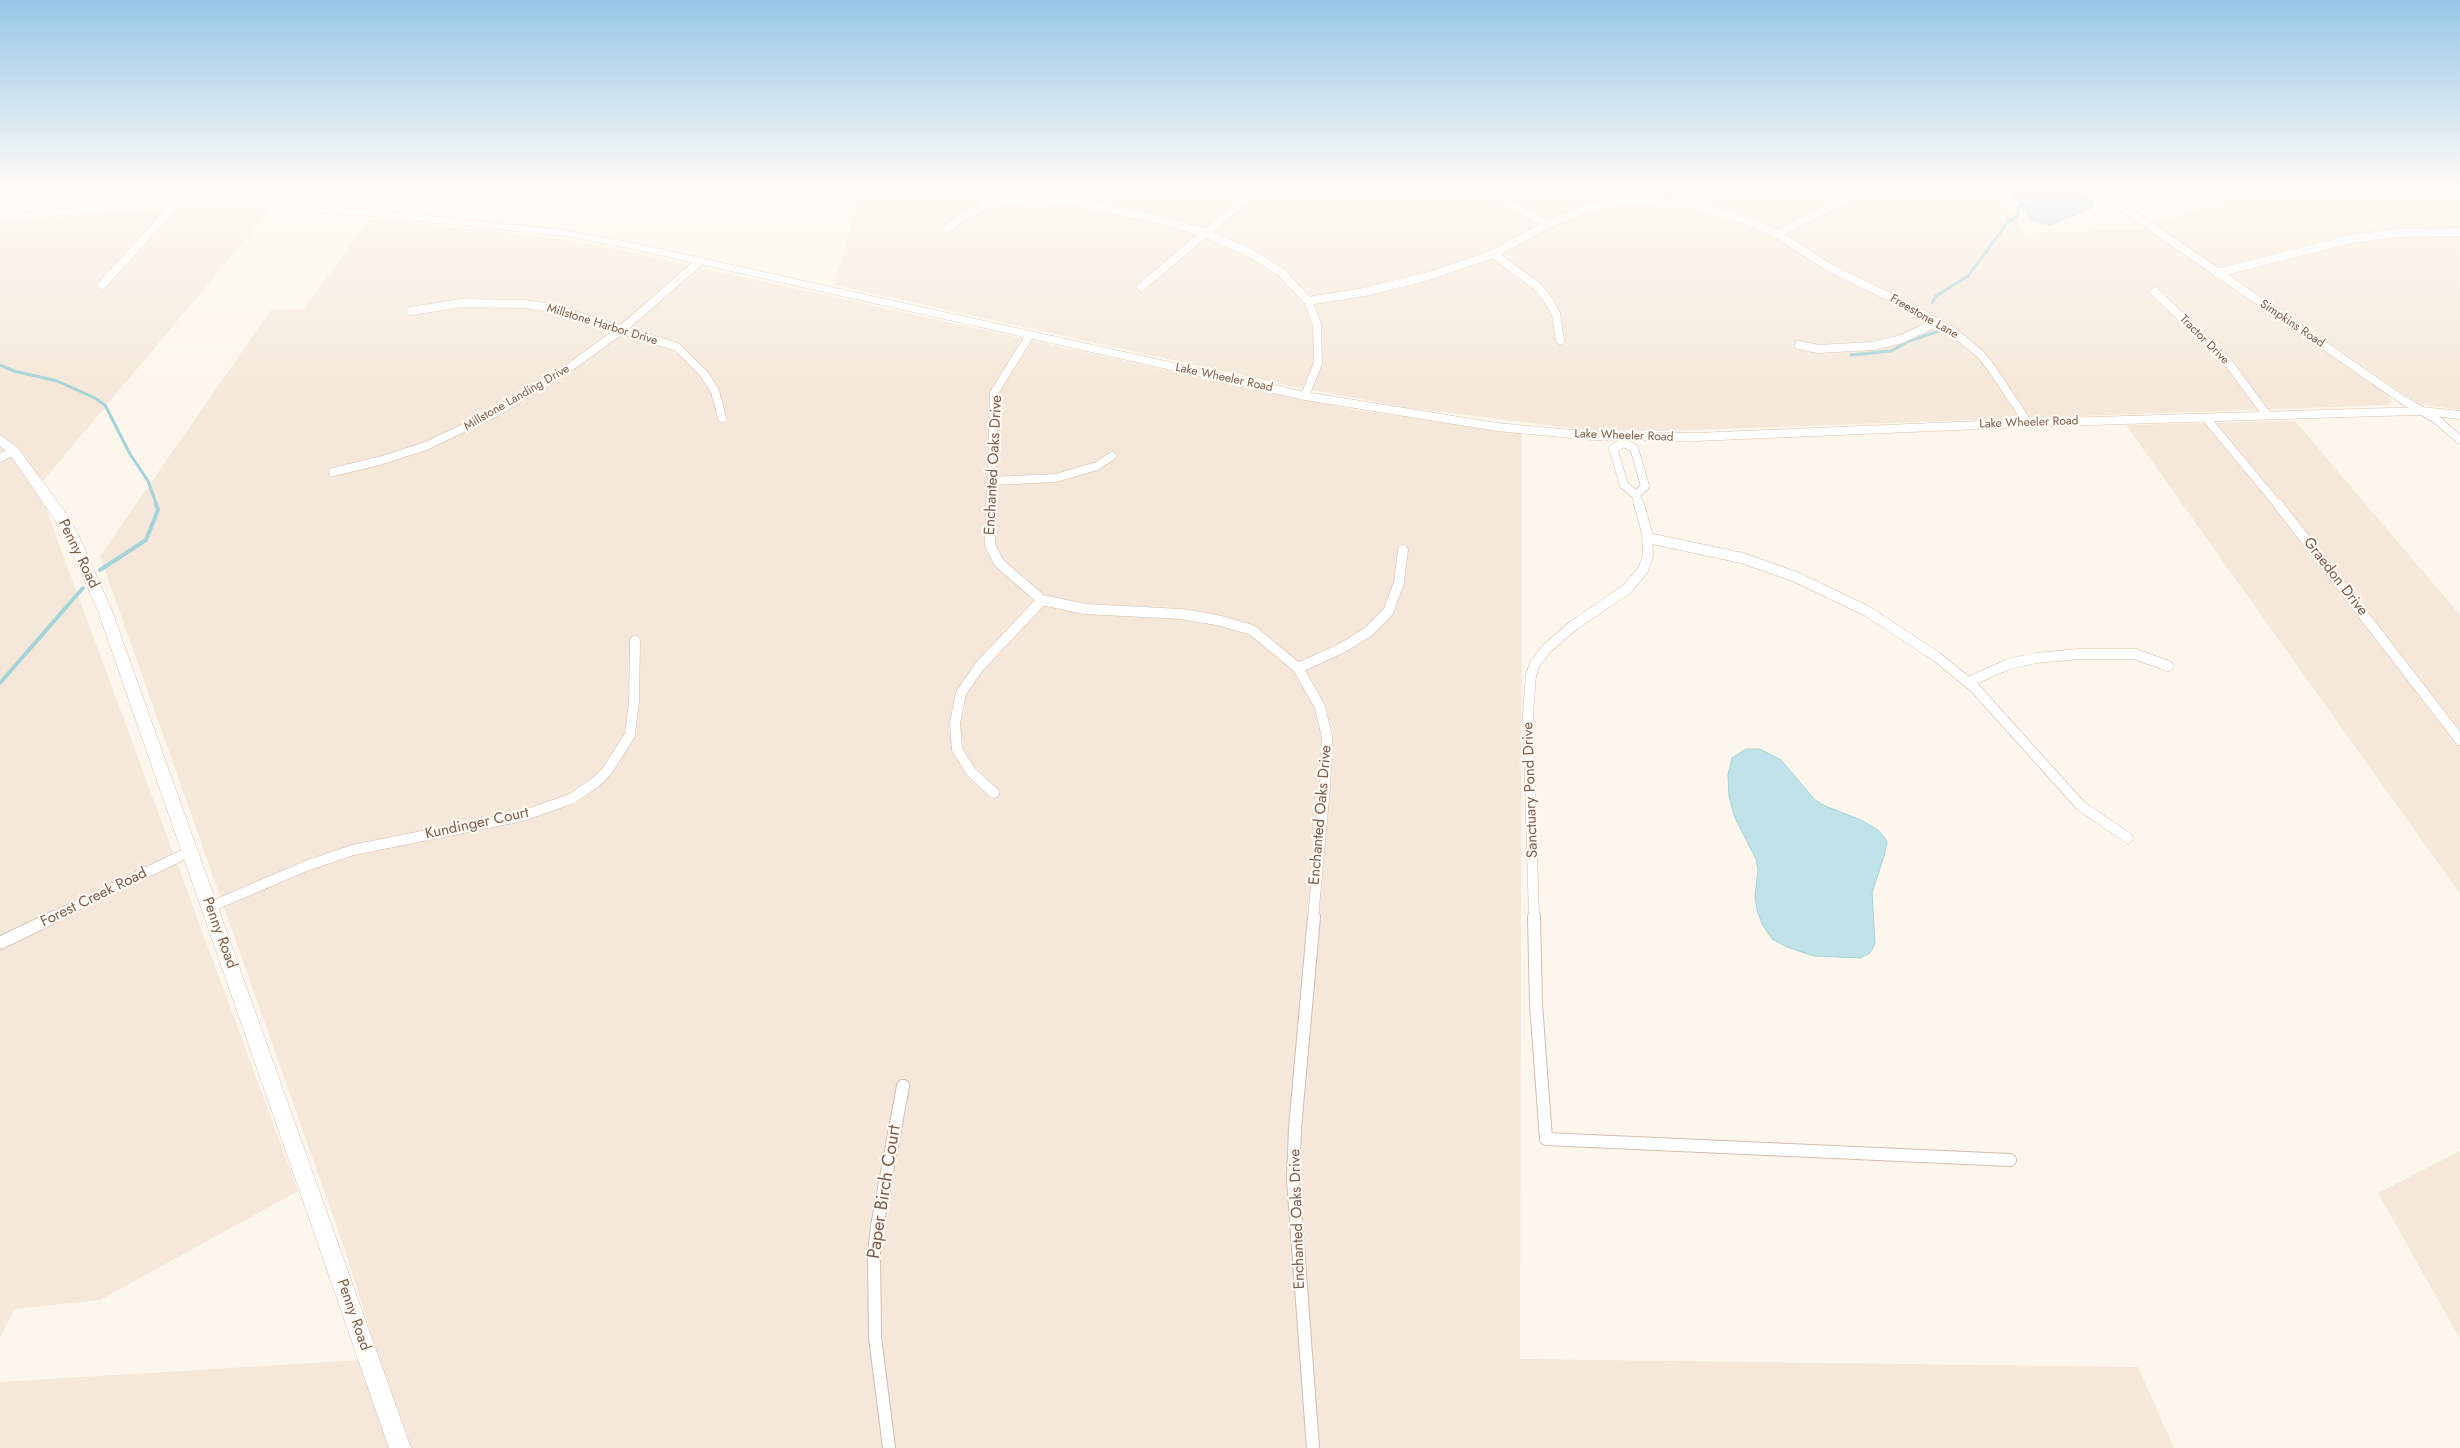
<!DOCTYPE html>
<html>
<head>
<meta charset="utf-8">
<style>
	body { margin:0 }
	canvas { display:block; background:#fdf6ec }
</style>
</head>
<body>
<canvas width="2460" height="1448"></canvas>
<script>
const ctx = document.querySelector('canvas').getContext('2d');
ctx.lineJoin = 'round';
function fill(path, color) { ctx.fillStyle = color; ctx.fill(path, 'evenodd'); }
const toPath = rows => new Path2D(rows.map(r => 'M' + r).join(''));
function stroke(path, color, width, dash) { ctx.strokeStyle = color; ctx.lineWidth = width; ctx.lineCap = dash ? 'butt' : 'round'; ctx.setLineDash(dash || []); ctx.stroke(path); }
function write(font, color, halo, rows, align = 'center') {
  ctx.font = font + ' Jost,sans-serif'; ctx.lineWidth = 4.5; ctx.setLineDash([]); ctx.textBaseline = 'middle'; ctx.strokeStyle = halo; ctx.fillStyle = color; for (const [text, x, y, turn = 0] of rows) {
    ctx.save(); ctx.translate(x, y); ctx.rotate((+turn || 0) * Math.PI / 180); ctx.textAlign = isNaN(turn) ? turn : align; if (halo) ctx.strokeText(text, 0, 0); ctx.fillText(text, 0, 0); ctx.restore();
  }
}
const residential = toPath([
	[863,184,1987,184,2025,233,2147,229,2389,396,2392,402,2388,405,1663,431,1587,430,1409,408,1290,386,834,285],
	[2232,184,2460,184,2460,410,2419,404,2152,223,2249,194],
	[229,208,271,209,38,487,298,1191,100,1300,14,1309,0,1338,0,222,158,210],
	[369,219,512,233,593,244,1302,400,1370,412,1522,433,1520,1359,2138,1367,2174,1448,0,1448,0,1382,379,1359,344,1247,100,556,271,310,304,309],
	[2295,421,2460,615,2460,894,2126,425],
	[2460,1151,2460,1339,2378,1193]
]);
const water = toPath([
	[2010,184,2071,184,2094,202,2090,209,2049,225,2032,220,2012,195,2009,188,2010,184],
	[1746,749,1760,749,1781,760,1815,800,1825,806,1861,820,1878,830,1885,838,1887,842,1884,856,1872,893,1875,944,1870,953,1860,958,1814,956,1787,947,1772,939,1762,924,1757,910,1755,896,1758,869,1756,859,1735,818,1729,797,1728,775,1732,758,1746,749]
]);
const streamFar1 = toPath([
	[1932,303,1936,296,1968,276,2008,222,2017,216,2019,206,2024,204],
	[1851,355,1891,351,1909,341,1939,331],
	[0,365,14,371,57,381,95,398,105,405,130,454,148,481,157,506]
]);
const stream = toPath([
	[100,570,146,540,158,510,156,504],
	[0,683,83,588]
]);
const streetFar2 = toPath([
	[968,184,988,205],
	[2089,184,2403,400,2436,419,2460,440],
	[1486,191,1548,224],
	[947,229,958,220,988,205,1025,199,1063,200,1162,220,1205,233,1250,253,1281,272,1308,301,1317,325,1318,363,1305,396],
	[1777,234,1857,194],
	[1493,254,1537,286,1549,301,1556,314,1560,340],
	[2217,273,2351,239,2398,233,2460,232],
	[102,285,175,205,191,184],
	[1141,287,1260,187],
	[2155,292,2227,361,2267,415],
	[1308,301,1364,292,1429,276,1493,254,1548,224,1590,207,1627,202,1690,205,1739,217,1777,234,1830,268,1912,308,1955,333,1980,354,1990,366,2028,423],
	[411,311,462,303,524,304,552,308,677,347,704,374,715,391,722,418],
	[1799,345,1818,349,1872,346,1902,339,1938,322],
	[2206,418,2279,506],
	[1622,438,1624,443,1634,448,1645,486,1636,495],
	[1624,443,1613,448,1624,485,1636,495,1639,506],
	[0,458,14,451],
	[333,472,379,461,426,446,495,413,566,370,621,330,700,261],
	[993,481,1056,478,1097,466,1112,456],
	[991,506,994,393,1030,335]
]);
const streetFar1 = toPath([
	[991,504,990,545,999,563,1042,600,1085,609,1181,614,1217,620,1252,630,1298,668,1320,707,1327,737,1325,787,1313,918],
	[2278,504,2460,740],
	[1648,538,1742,558,1796,577,1867,611,1937,657,1975,688,2081,806,2128,838],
	[1298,668,1342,648,1368,632,1388,612,1399,583,1403,550],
	[1968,682,2009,664,2036,658,2079,654,2135,654,2168,666],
	[994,793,971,772,957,749,955,723,961,693,979,667,1042,600],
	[210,907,306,866,353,850,522,816,571,799,596,782,607,771,630,735,634,702,635,641],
	[51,918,189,852],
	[1534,918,1528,714,1531,675,1535,664,1547,648,1574,625,1627,589,1643,570,1648,556,1647,533,1639,504]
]);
const street = toPath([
	[1534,917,1536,1004,1546,1139,2010,1160],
	[0,943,54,917],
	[889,1448,875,1337,874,1254,877,1226,903,1086],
	[1313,1448,1293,1180,1295,1128,1314,917]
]);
const secondary = toPath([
	[222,202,359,209,564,230,628,242,1305,392,1497,423,1593,432,1696,433,2028,419,2422,407,2460,411,2460,419,2422,415,2379,416,2028,427,1696,441,1593,440,1497,431,1305,400,628,248,564,236,359,215,222,208,109,211,0,221,0,215,109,205,222,202],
	[0,435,18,448,67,515,78,534,112,611,411,1448,389,1448,98,611,64,534,10,454,0,446,0,435]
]);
const farStreetnames = [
	["Freestone Lane",1924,317,30],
	["Simpkins Road",2292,324,34],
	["Millstone Harbor Drive",602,325,17],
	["Tractor Drive",2204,340,45],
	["Lake Wheeler Road",1224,378,12],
	["Millstone Landing Drive",517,398,-30],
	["Lake Wheeler Road",2029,423,-2],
	["Lake Wheeler Road",1624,436,2]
];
const streetNames = [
	["Enchanted Oaks Drive",994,465,-87],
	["Penny Road",78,554,64],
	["Graedon Drive",2335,577,52],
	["Sanctuary Pond Drive",1531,790,-92],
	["Enchanted Oaks Drive",1321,815,-85],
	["Kundinger Court",477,824,-12],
	["Forest Creek Road",94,898,-26],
	["Penny Road",219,933,70],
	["Enchanted Oaks Drive",1298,1219,-92],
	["Penny Road",353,1315,71]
];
const nearStreetnames = [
	["Paper Birch Court",885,1192,-81]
];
fill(residential, '#f5e8da');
fill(water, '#bfe3e8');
stroke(water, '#a5d3da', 1);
stroke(streamFar1, '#a5d3da', 3);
stroke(stream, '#a5d3da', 4);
stroke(streetFar2, '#d1beb0', 9);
stroke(streetFar1, '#d1beb0', 11);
stroke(street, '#d1beb0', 14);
stroke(secondary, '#d6c0b0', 1);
stroke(streetFar2, '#fff', 8);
stroke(streetFar1, '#fff', 10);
stroke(street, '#fff', 12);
fill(secondary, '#fff');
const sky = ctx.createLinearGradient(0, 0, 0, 387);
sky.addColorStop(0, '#97c7e8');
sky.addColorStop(0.48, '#fefbf6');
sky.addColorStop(1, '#fefbf600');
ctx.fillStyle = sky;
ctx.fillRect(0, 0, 2460, 387);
write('12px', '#7a5c4d', '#fffaf3', farStreetnames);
write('15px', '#7a5c4d', '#fffaf3', streetNames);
write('18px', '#7a5c4d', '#fffaf3', nearStreetnames);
</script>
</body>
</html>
